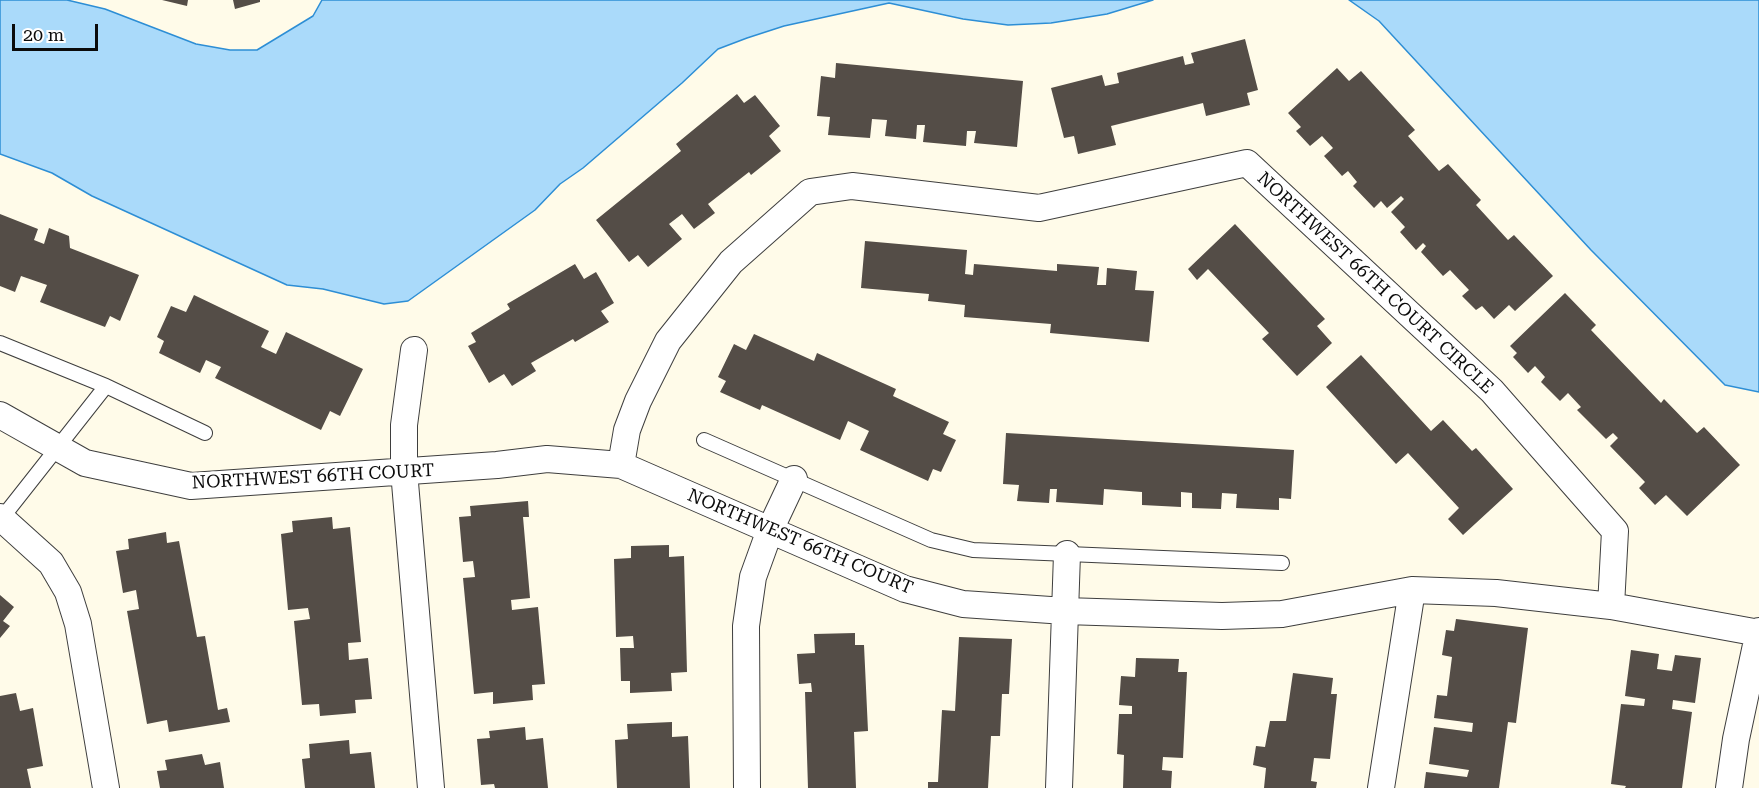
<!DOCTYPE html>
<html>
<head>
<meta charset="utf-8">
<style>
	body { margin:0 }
	#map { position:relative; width:1759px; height:788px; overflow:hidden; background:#fffbe9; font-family:"Roboto Serif",serif }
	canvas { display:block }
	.scale { position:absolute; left:12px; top:24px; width:86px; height:27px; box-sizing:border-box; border:3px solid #0b0b0b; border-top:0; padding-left:8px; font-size:18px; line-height:21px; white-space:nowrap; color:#0b0b0b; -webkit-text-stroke:4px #fff; paint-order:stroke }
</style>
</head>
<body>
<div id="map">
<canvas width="1759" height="788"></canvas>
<div class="scale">20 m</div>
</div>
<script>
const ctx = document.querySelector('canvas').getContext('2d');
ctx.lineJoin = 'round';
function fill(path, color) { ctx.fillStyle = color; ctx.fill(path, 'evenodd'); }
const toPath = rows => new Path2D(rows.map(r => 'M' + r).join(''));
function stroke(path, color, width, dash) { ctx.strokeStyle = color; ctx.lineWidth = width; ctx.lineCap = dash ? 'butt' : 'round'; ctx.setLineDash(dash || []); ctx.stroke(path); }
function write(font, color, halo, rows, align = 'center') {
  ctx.font = font + ' "Roboto Serif",serif'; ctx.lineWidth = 6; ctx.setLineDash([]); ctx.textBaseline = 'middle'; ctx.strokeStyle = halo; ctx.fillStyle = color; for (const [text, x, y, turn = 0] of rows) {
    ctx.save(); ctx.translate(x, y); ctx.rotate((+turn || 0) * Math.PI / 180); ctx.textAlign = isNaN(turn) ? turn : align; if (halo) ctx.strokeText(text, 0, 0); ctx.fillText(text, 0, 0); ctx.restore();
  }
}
const water = toPath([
	[0,0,67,0,105,9,196,44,230,50,257,50,313,16,322,0,1153,0,1107,14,1051,23,1008,25,963,19,889,3,784,26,747,38,718,49,682,83,583,168,560,184,535,210,408,301,384,304,323,289,287,285,92,196,52,173,0,154,0,0],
	[1349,0,1759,0,1759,392,1725,385,1591,250,1379,21,1349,0]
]);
const building = toPath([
	[162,0,188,0,187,6],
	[233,0,260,0,260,2,235,9],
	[1245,39,1258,90,1247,93,1250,105,1206,116,1203,103,1111,126,1116,145,1078,154,1074,136,1064,138,1051,88,1102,75,1105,86,1119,83,1117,73,1183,56,1185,65,1194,63,1191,53],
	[836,63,1023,81,1017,147,974,143,976,131,967,131,966,146,923,142,925,125,917,125,916,139,885,136,887,120,872,119,870,138,828,135,830,117,817,116,821,76,835,78],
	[1337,68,1349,81,1361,71,1415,130,1408,136,1439,171,1448,164,1481,200,1476,205,1508,240,1514,235,1553,276,1515,311,1509,305,1494,319,1482,306,1476,310,1462,296,1469,290,1450,270,1443,276,1421,252,1426,246,1423,243,1416,250,1400,232,1405,227,1391,212,1404,199,1401,196,1387,208,1381,201,1374,208,1353,186,1357,182,1348,171,1342,176,1324,156,1333,148,1322,136,1310,146,1296,131,1301,127,1288,113],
	[737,94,744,103,755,95,780,126,769,136,781,151,751,175,749,172,708,204,715,213,694,229,682,214,669,224,682,239,648,267,638,255,629,262,596,220,681,151,676,144],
	[0,214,38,229,34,240,44,244,49,228,69,236,70,248,139,275,120,321,110,316,105,327,40,302,47,285,21,276,15,292,0,286],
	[1235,224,1325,319,1317,326,1332,343,1297,376,1262,339,1269,333,1208,269,1197,280,1188,269],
	[865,241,967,250,965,274,973,275,974,264,1057,271,1057,264,1099,267,1097,285,1106,285,1107,268,1137,271,1135,290,1154,291,1149,342,1050,333,1051,324,964,317,965,305,928,301,929,294,861,288],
	[575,264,584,279,596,272,614,303,601,311,609,322,575,342,573,339,531,363,536,371,512,386,504,374,489,383,468,346,476,342,471,333,510,309,507,304],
	[1565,293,1596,325,1591,330,1661,403,1664,399,1697,433,1704,427,1740,465,1687,516,1666,495,1655,505,1639,488,1645,482,1610,446,1618,438,1613,433,1606,439,1577,410,1581,407,1568,393,1560,401,1541,382,1545,377,1535,366,1528,373,1513,357,1517,353,1510,346],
	[194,295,269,331,261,347,276,354,286,332,363,369,340,416,330,411,321,430,215,378,221,367,206,360,200,373,159,353,164,341,157,337,171,306,186,312],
	[754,334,814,361,817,353,896,389,893,396,949,422,943,434,956,440,941,472,933,469,928,481,860,450,869,431,848,421,840,440,762,405,760,410,720,392,726,381,718,377,734,344,746,350],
	[1361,355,1431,431,1443,420,1472,451,1476,448,1513,489,1463,535,1448,519,1459,508,1408,453,1396,464,1326,387],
	[1006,433,1294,450,1291,499,1279,498,1279,510,1236,508,1237,494,1222,493,1221,509,1192,508,1192,493,1181,492,1181,507,1142,505,1142,492,1104,489,1103,505,1056,502,1057,489,1050,489,1049,503,1017,501,1019,485,1003,484],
	[528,501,529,517,523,517,530,598,511,600,512,610,538,607,545,684,532,685,533,700,493,704,493,692,474,694,463,578,475,577,473,561,463,562,459,517,471,516,470,506],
	[332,517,333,529,350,527,361,642,348,643,349,660,368,658,372,699,355,700,356,713,320,716,319,704,302,705,294,621,310,619,308,608,288,610,281,534,293,532,292,521],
	[166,532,167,543,179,541,197,637,205,636,218,710,227,708,230,722,169,732,167,720,147,724,127,611,139,609,136,590,123,593,116,551,129,549,128,539],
	[669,545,669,557,684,556,687,672,671,673,672,691,630,693,630,681,621,681,620,648,634,648,633,636,616,637,614,559,631,558,631,546],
	[0,595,14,607,3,621,10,626,0,638],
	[1456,619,1528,628,1516,723,1508,722,1499,788,1424,788,1426,772,1467,777,1469,770,1429,764,1434,727,1472,732,1473,723,1434,718,1437,695,1447,696,1452,657,1442,655,1446,630,1454,631],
	[855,633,855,645,864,645,868,731,854,732,856,788,808,788,805,692,812,692,811,683,799,684,797,654,815,653,814,634],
	[959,637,1012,639,1009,694,1002,694,1000,736,991,736,988,788,928,788,928,782,938,782,942,710,955,711],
	[1631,650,1659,654,1657,669,1672,671,1675,655,1701,658,1695,703,1673,700,1672,709,1692,712,1682,788,1625,788,1626,786,1611,784,1621,704,1644,706,1645,699,1625,696],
	[1136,658,1179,659,1178,672,1187,672,1183,758,1163,757,1162,770,1172,771,1171,788,1123,788,1124,755,1117,754,1119,714,1132,714,1132,706,1119,705,1121,676,1135,677],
	[1293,673,1333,678,1331,694,1337,694,1330,759,1314,758,1311,781,1317,782,1316,788,1264,788,1266,768,1253,765,1256,746,1265,747,1270,721,1286,721],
	[16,693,20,711,33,708,43,766,27,769,31,788,0,788,0,696],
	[672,722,672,737,688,736,690,788,617,788,615,740,628,739,627,724],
	[525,727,526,740,543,738,548,788,495,788,494,784,481,785,477,739,490,738,489,731],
	[349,740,350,754,371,752,375,788,305,788,302,759,310,758,309,744],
	[202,754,205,765,220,762,224,788,160,788,157,771,167,770,165,760]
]);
const lane = toPath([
	[0,343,106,386,205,433],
	[704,440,931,540,973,550,1282,563],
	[2,518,106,386]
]);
const street = toPath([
	[414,350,404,425,404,471,431,788],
	[0,415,85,463,191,486,497,465,547,459,621,465,905,589,963,604,1065,611,1222,616,1282,614,1412,590,1496,593,1611,606,1759,633],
	[621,465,627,430,638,401,668,341,731,262,810,192,852,186,1039,208,1247,163,1492,391,1615,531,1611,606],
	[0,517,51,563,68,592,78,624,106,788],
	[747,788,746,626,753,577,770,530,794,479],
	[1059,788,1067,554],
	[1381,788,1412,590],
	[1729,788,1736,739,1759,631]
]);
const streetNames = [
	["NORTHWEST 66TH COURT CIRCLE",1375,283,43],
	["NORTHWEST 66TH COURT",313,477,-3],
	["NORTHWEST 66TH COURT",800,542,23]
];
fill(water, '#aadafa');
stroke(water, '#2d8ed5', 1.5);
fill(building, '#544d47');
stroke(lane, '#3e3e3e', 16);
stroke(street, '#3e3e3e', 28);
stroke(lane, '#fff', 14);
stroke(street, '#fff', 26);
write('18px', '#0b0b0b', '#fff', streetNames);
</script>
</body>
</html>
